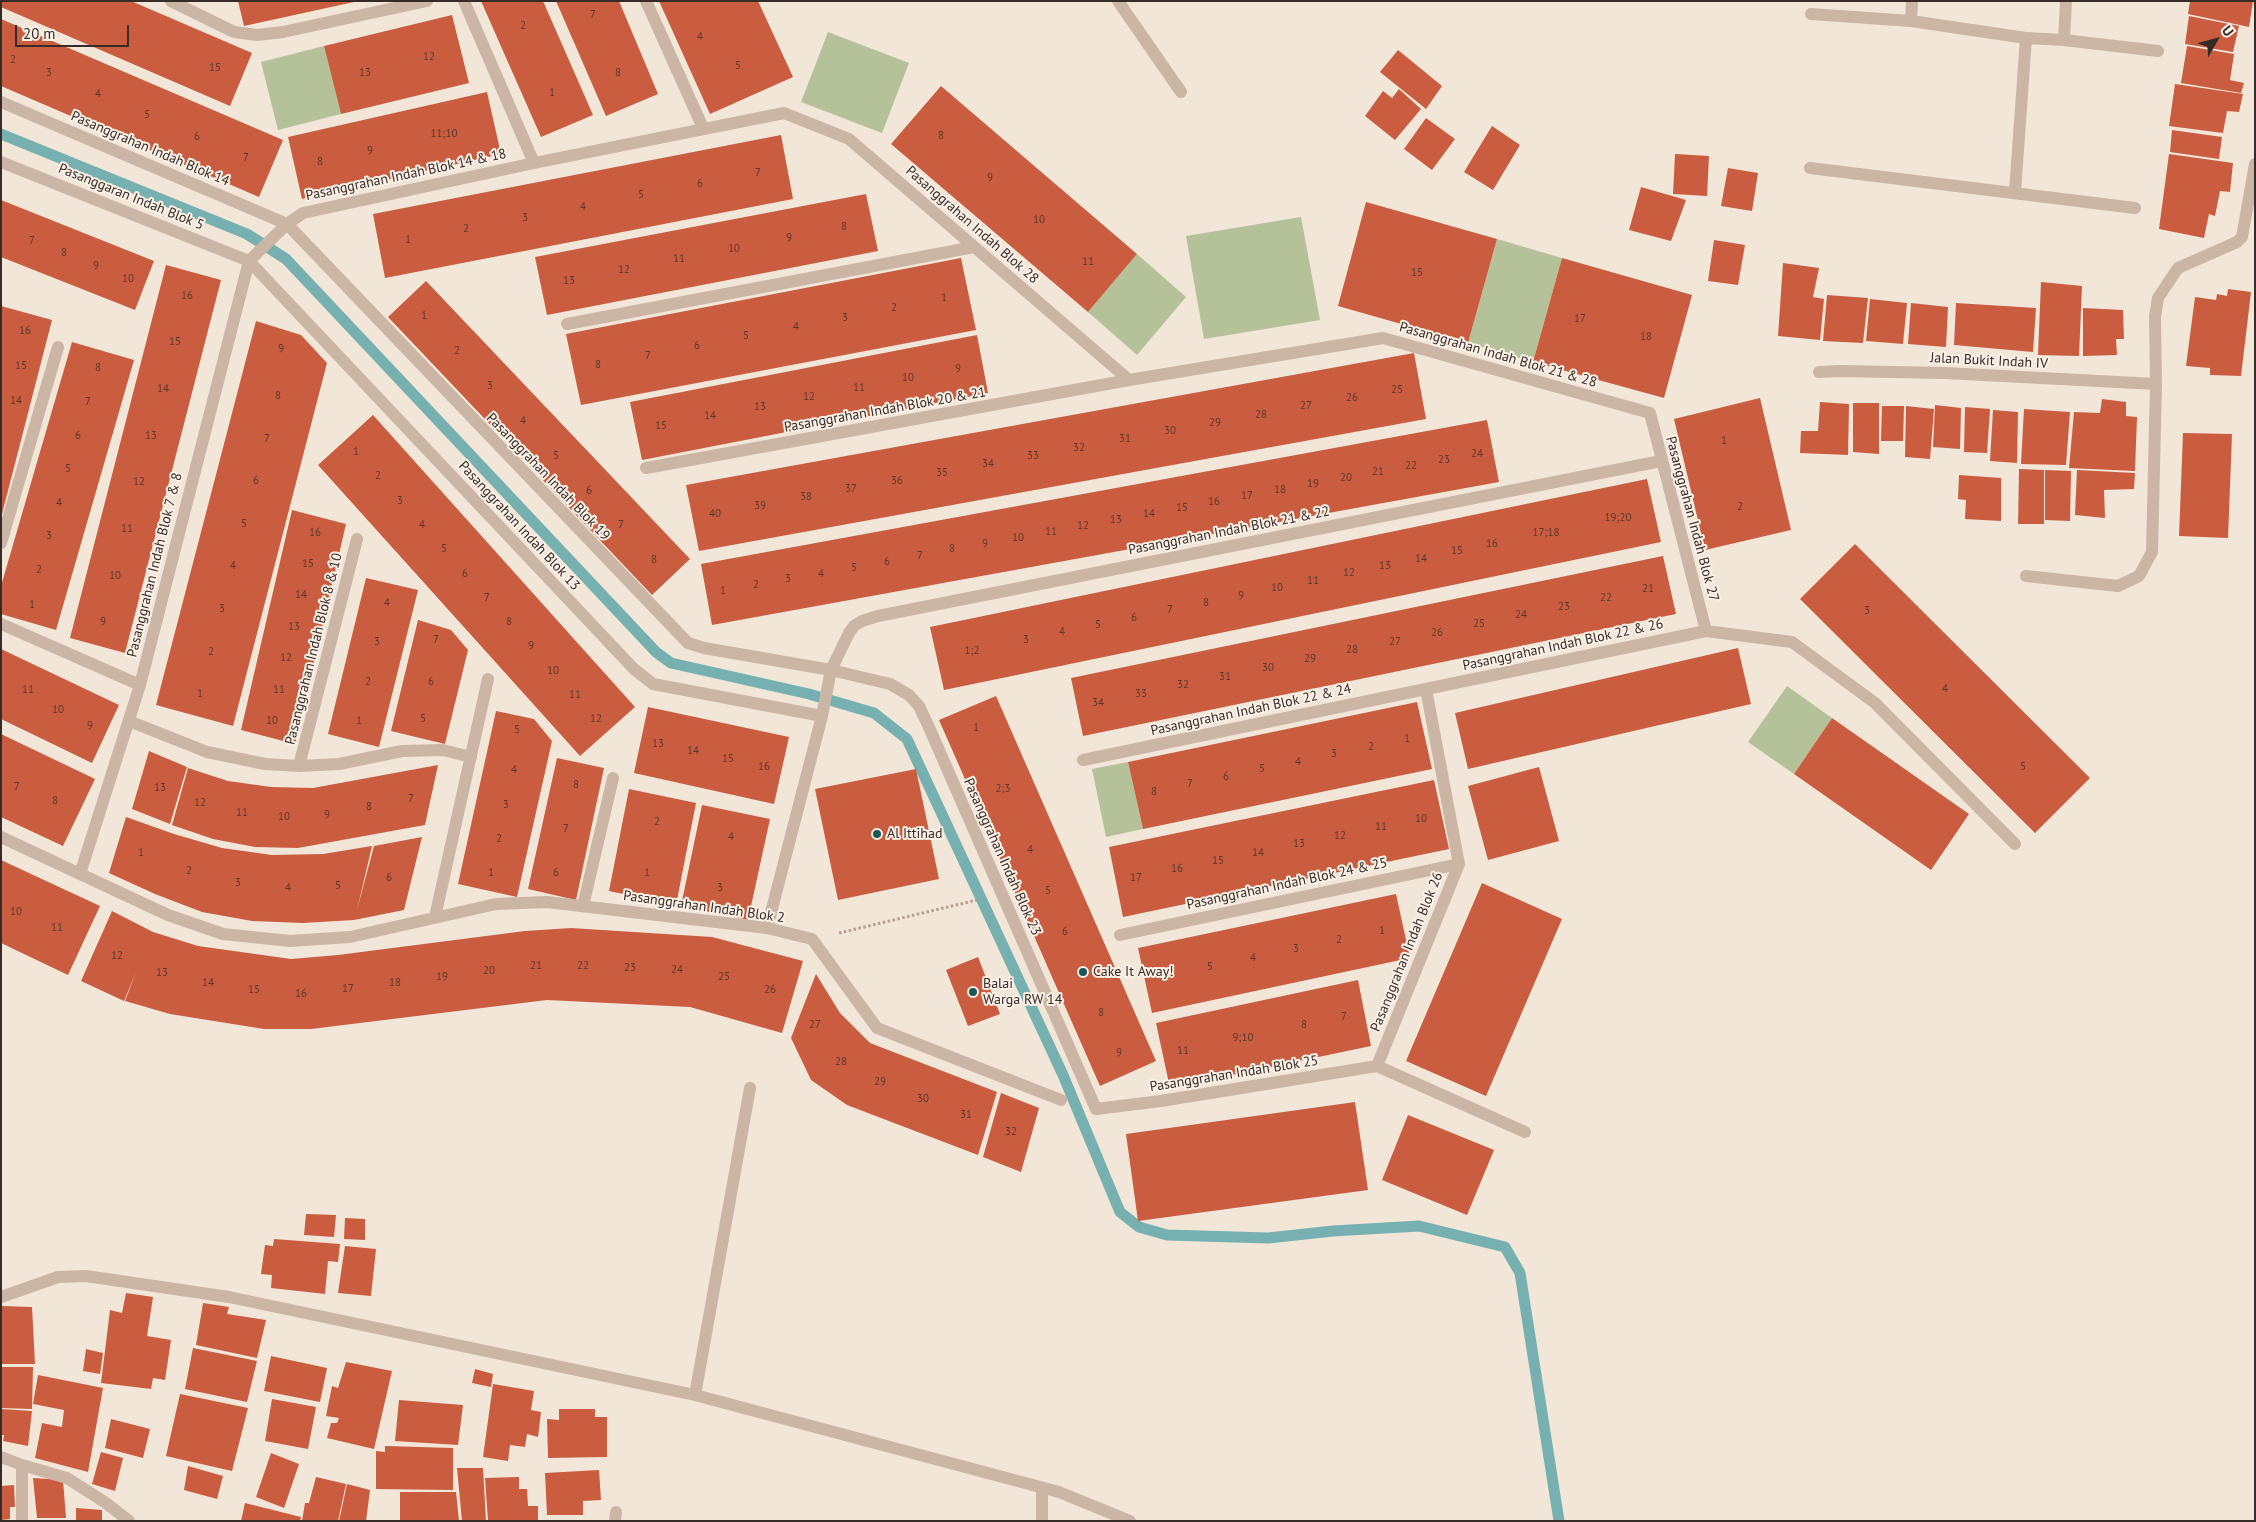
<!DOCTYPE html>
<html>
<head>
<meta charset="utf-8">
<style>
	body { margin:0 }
	#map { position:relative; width:2256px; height:1522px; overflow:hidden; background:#f2e6d9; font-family:"PT Sans",sans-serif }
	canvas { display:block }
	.frame { position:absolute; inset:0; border:2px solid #362b27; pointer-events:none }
	.north { position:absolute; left:2191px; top:15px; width:50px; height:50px; -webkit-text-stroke:4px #faf0e6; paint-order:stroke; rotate:52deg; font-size:14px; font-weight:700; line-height:20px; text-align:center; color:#362b27 }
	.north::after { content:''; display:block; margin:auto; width:18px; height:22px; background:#362b27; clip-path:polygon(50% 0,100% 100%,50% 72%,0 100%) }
	.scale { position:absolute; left:15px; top:25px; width:114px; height:22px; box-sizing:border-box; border:2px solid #362b27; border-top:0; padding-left:6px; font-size:15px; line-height:18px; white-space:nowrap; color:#362b27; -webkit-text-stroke:4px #faf0e6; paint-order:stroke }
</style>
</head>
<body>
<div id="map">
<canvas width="2256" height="1522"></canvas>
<div class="frame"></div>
<div class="north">U</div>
<div class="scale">20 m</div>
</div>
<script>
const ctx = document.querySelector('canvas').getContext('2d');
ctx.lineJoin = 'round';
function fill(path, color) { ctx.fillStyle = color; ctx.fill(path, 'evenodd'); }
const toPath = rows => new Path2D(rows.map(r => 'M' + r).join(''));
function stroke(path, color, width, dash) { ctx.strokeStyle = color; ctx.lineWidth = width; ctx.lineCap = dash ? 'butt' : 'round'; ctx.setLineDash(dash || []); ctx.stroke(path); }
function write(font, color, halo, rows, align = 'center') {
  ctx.font = font + ' "PT Sans",sans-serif'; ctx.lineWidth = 4; ctx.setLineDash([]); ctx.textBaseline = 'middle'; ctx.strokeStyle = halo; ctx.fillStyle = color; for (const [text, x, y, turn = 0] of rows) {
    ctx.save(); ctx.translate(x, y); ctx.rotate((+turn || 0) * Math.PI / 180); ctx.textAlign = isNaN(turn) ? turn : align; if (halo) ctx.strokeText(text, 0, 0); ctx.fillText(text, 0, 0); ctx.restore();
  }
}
const green = toPath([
	[828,32,909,63,882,133,801,102],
	[324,46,341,114,278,130,261,62],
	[1301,217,1320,320,1204,339,1186,236],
	[1497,239,1562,258,1533,362,1468,343],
	[1137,254,1186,297,1137,355,1088,312],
	[1787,686,1832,718,1794,774,1748,742],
	[1128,762,1143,829,1106,837,1092,769]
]);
const stream = toPath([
	[1,134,247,234,286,259,656,652,671,663,809,694,874,713,907,739,1063,1075,1120,1212,1139,1227,1167,1235,1268,1238,1333,1231,1419,1226,1505,1247,1520,1273,1559,1521]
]);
const building = toPath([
	[1,1,131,1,252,53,230,106,1,7],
	[238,1,354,1,354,2,244,26],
	[481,1,543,1,593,115,541,137],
	[556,1,619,1,658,94,606,116],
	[659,1,758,1,793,77,710,114],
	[2190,1,2253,1,2249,27,2188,14],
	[452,15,469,83,341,114,324,46],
	[2189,16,2239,26,2233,52,2185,44],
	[1,19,283,140,259,197,1,86],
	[2187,46,2234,54,2230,80,2244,83,2241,93,2181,83],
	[1398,50,1442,86,1426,109,1380,72],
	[2175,84,2243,94,2239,112,2227,111,2223,133,2169,126],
	[941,86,1137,254,1088,312,891,144],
	[1399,89,1421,109,1395,140,1365,116,1383,91,1392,98],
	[487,92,501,154,302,199,288,137],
	[1426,118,1455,139,1432,170,1404,149],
	[1492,126,1520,145,1493,190,1464,172],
	[2172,130,2222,137,2219,159,2170,152],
	[781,135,793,199,385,278,373,214],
	[1675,154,1709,156,1707,196,1673,194],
	[2169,154,2233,163,2230,192,2220,191,2215,216,2209,214,2204,238,2159,229],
	[1728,168,1758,173,1752,211,1721,206],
	[1641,187,1686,200,1671,241,1629,230],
	[866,194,878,251,547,315,535,257],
	[1,200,154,261,135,310,1,257],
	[1366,202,1497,239,1468,343,1338,306],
	[1714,240,1745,245,1738,285,1708,281],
	[961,258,976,330,581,405,566,334],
	[1562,258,1692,295,1664,398,1533,362],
	[1783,263,1819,268,1813,297,1824,299,1820,340,1778,336],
	[166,265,221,280,125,653,70,638],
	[426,281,690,559,652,595,388,317],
	[2041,282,2082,286,2079,356,2038,355],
	[2228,289,2251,292,2241,376,2210,375,2210,368,2186,366,2195,297,2216,300,2217,294,2227,296],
	[1827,295,1868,298,1863,343,1823,341],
	[1870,299,1907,303,1903,344,1866,341],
	[1911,303,1948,307,1946,347,1908,344],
	[1956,303,2036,308,2033,352,1954,345],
	[1,306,52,320,2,514,1,514],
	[2083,308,2123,310,2124,339,2116,339,2117,355,2083,356],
	[256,321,301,335,327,363,233,726,156,705],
	[977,335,988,393,642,460,630,402],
	[72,342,134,360,56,630,1,614,1,586],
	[1414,353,1426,419,699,551,686,485],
	[1760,398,1791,530,1705,550,1674,419],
	[2102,399,2126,402,2126,416,2137,417,2135,471,2069,468,2074,412,2100,413],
	[1820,402,1849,404,1848,455,1800,453,1801,431,1818,431],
	[1853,403,1879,403,1879,454,1853,452],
	[1935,405,1961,408,1960,449,1933,447],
	[1882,406,1904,406,1903,441,1881,441],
	[1906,406,1934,409,1930,459,1905,457],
	[1965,407,1990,409,1987,453,1964,452],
	[2024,409,2070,412,2066,465,2021,464],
	[1993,410,2018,412,2017,463,1990,461],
	[373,415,635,707,580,756,318,465],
	[1487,420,1499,482,712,625,701,564],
	[2183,433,2232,434,2228,538,2179,536],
	[2019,469,2044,470,2044,524,2018,524],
	[2045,470,2071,471,2070,521,2045,520],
	[2077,470,2135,473,2134,489,2104,490,2105,518,2075,515],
	[1959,475,2001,478,2001,521,1965,519,1966,500,1958,499],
	[1647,479,1661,542,944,690,930,627],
	[292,510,346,524,295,744,241,730],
	[1855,544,2090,778,2035,833,1800,599],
	[1663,556,1676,614,1083,736,1071,678],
	[366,578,418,590,379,747,328,734],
	[418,620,451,630,468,650,445,744,391,731],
	[1738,648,1751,704,1468,769,1455,713],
	[1,649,119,705,92,763,1,719],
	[996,696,1156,1061,1100,1086,939,720],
	[1417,702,1432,769,1143,829,1128,762],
	[648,707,789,737,774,804,634,773],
	[496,711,534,719,552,741,517,897,458,884],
	[1832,718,1969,814,1931,870,1794,774],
	[1,734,95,779,63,846,1,817],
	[149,751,187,767,170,824,132,809],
	[557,758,604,768,576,900,528,889],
	[438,765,425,825,298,848,255,847,213,839,172,825,188,768,228,781,271,787,313,788],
	[1539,767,1559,841,1488,860,1468,786],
	[916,769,939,879,838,900,815,789],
	[1434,780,1449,849,1123,917,1109,847],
	[629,789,696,803,676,905,609,891],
	[702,805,770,819,748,920,681,906],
	[126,817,174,834,222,848,272,855,323,854,372,846,357,910,374,846,422,837,404,910,354,920,303,923,252,921,202,912,155,894,109,873],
	[1,860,100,906,68,975,1,943],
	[1482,883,1562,919,1486,1096,1406,1061],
	[1396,894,1410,958,1152,1013,1138,948],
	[112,911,153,932,198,946,291,959,338,955,525,931,571,928,712,937,803,961,782,1033,690,1007,547,1000,311,1029,264,1029,170,1014,125,1001,136,972,124,1001,81,981],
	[978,957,1000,1014,968,1026,946,970],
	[816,974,840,1013,870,1043,997,1092,978,1155,847,1105,811,1080,791,1038],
	[1358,980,1371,1046,1170,1088,1156,1023],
	[1001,1093,1039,1108,1021,1172,983,1157],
	[1355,1102,1368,1190,1138,1221,1126,1134],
	[1408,1115,1494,1150,1467,1215,1382,1180],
	[306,1214,336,1215,334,1237,304,1235],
	[345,1218,365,1219,365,1240,344,1239],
	[274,1239,340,1244,338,1262,328,1261,325,1294,271,1288,272,1275,261,1274,265,1245,273,1246],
	[345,1246,376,1249,371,1296,338,1293],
	[126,1293,153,1297,147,1336,171,1340,165,1380,153,1378,151,1389,101,1383,110,1310,122,1313],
	[203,1303,229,1307,227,1314,266,1320,257,1358,196,1345],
	[1,1306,32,1307,35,1364,1,1364],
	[193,1348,257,1361,247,1402,185,1389],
	[86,1349,103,1353,100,1374,83,1371],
	[271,1356,327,1368,320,1402,264,1391],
	[346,1362,392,1371,374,1449,327,1438,331,1423,337,1423,339,1418,326,1416,332,1386,338,1388],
	[1,1367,33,1367,32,1409,1,1408],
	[475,1369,493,1374,491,1387,472,1383],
	[38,1375,103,1388,88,1472,35,1458,42,1423,62,1427,64,1410,33,1404],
	[493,1384,534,1391,531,1410,541,1412,538,1437,527,1434,525,1447,510,1445,508,1461,483,1457],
	[180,1394,248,1408,232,1471,166,1456],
	[272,1399,316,1407,308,1449,265,1441],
	[399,1400,463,1405,458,1445,395,1441],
	[1,1409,32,1411,28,1446,3,1441,4,1435,1,1435],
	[559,1409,595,1409,595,1417,607,1417,607,1457,548,1458,547,1419,559,1420],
	[111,1419,150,1429,143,1458,105,1448],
	[385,1446,453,1448,453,1490,376,1489,376,1451,385,1452],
	[101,1452,123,1458,115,1491,92,1484],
	[271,1453,299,1464,284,1508,256,1497],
	[188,1466,223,1476,217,1499,184,1490],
	[457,1468,483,1468,486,1521,462,1521],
	[599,1470,601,1500,583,1501,583,1515,547,1515,545,1473],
	[316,1477,346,1484,338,1521,302,1521,305,1503,309,1503],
	[519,1477,519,1489,527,1489,528,1506,538,1506,538,1521,488,1521,485,1478],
	[33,1478,63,1480,66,1518,37,1518],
	[347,1484,370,1490,366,1521,339,1521],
	[14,1485,15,1507,10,1507,10,1519,1,1520,1,1486],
	[400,1492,456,1492,459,1521,400,1521],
	[245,1503,301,1517,300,1521,241,1521],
	[76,1508,102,1510,102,1521,76,1521]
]);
const path = toPath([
	[839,933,977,900]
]);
const minor = toPath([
	[171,1,234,32,257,35,283,32,427,1],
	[464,1,534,163],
	[646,1,703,128],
	[1118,1,1181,92],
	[1912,1,1911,21,2026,38,2064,40,2066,1],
	[1811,14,1911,21],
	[2064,40,2158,51],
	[1,102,287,224,688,643,704,648,831,670,890,684,909,695,919,706,928,725,1096,1109,1161,1101,1377,1066],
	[1,162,249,261,634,669,653,684,822,716],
	[1810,168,2135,208],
	[2015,192,2026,38],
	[249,261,287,224,303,213,534,163,784,113,849,139,1129,380],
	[567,324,974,247],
	[1819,372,1840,371,1945,373,2156,384],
	[646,468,1129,380,1383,338,1650,413,1706,631],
	[1,543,58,347],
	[2026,576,2118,586,2139,576,2152,552,2156,384,2155,317,2158,298,2178,268,2237,242,2242,237,2255,164],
	[1,624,140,685],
	[129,721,207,752,265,764,299,766,339,764,402,751,443,750,471,757],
	[1083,760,1706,631,1792,642,1875,703,2015,844],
	[299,766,357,539],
	[1,837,168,915,223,934,290,941,350,937,496,904,547,902,767,928,812,939,877,1028,1061,1100],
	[80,874,140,685,249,261],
	[583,906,613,778],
	[435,917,488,679],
	[767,928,822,716,831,670,849,633,854,626,862,621,878,616,1661,461],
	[1120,935,1459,864],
	[1377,1066,1459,864,1426,689],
	[1377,1066,1525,1132],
	[1,1297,58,1277,86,1276,229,1297,695,1395,1059,1492,1130,1521],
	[695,1395,750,1088],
	[1,1457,22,1465,67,1478,106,1503,129,1521],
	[1042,1489,1042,1521],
	[22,1521,22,1465],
	[615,1521,616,1512]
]);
const markers = [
	[877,834,5,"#1b5759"],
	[1083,972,5,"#1b5759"],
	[973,992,5,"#1b5759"]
];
const numberNames = [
	["7",593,15],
	["2",523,26],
	["4",700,37],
	["12",429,57],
	["2",13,60],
	["5",738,66],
	["15",215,68],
	["3",49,73],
	["13",365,73],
	["8",618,73],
	["1",552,93],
	["4",98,94],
	["5",147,115],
	["11;10",444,134],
	["8",941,136],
	["6",197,137],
	["9",370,151],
	["7",246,158],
	["8",320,162],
	["7",758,173],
	["9",990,178],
	["6",700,184],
	["5",641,195],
	["4",583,207],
	["3",525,218],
	["10",1039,220],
	["8",844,227],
	["2",466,229],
	["9",789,238],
	["1",408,240],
	["7",32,241],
	["10",734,249],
	["8",64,253],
	["11",679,259],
	["11",1088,262],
	["9",96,266],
	["12",624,270],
	["15",1417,273],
	["10",128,279],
	["13",569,281],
	["16",187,296],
	["1",944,298],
	["2",894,308],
	["1",424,316],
	["3",845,318],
	["17",1580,319],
	["4",796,327],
	["16",25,331],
	["5",746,336],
	["18",1646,337],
	["15",175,342],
	["6",697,346],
	["9",281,349],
	["2",457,351],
	["7",648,356],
	["8",598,365],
	["15",21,366],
	["8",98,368],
	["9",958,369],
	["10",908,378],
	["3",490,386],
	["11",859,388],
	["14",163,389],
	["25",1397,390],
	["8",278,396],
	["12",809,397],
	["26",1352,398],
	["14",16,401],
	["7",88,402],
	["27",1306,406],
	["13",760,407],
	["28",1261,415],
	["14",710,416],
	["4",523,421],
	["29",1215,423],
	["15",661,426],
	["30",1170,431],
	["6",78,436],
	["13",151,436],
	["7",267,439],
	["31",1125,439],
	["1",1724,441],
	["32",1079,448],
	["1",356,452],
	["24",1477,454],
	["5",556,456],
	["33",1033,456],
	["23",1444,460],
	["34",988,464],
	["22",1411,466],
	["5",68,469],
	["21",1378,472],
	["35",942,473],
	["2",378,476],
	["20",1346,478],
	["6",256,481],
	["36",897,481],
	["12",139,482],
	["19",1313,484],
	["37",851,489],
	["18",1280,490],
	["6",589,491],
	["17",1247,496],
	["38",806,497],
	["3",400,501],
	["16",1214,502],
	["4",59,503],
	["39",760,506],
	["2",1740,507],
	["15",1182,508],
	["40",715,514],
	["14",1149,514],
	["19;20",1618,518],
	["13",1116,520],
	["5",244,524],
	["4",422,525],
	["7",621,525],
	["12",1083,526],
	["11",127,529],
	["11",1051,532],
	["16",315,533],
	["17;18",1546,533],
	["3",49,536],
	["10",1018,538],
	["9",985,544],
	["16",1492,544],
	["5",444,549],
	["8",952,549],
	["15",1457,551],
	["7",920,556],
	["14",1421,559],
	["8",654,560],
	["6",887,562],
	["15",308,564],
	["4",233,566],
	["13",1385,566],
	["5",854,568],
	["2",39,570],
	["12",1349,573],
	["6",465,574],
	["4",821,574],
	["10",115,576],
	["3",788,579],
	["11",1313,581],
	["2",756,585],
	["10",1277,588],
	["21",1648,589],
	["1",723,591],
	["14",301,595],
	["9",1241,596],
	["7",487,598],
	["22",1606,598],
	["4",387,603],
	["8",1206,603],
	["1",32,605],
	["23",1564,607],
	["3",222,609],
	["7",1170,610],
	["3",1867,611],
	["24",1521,615],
	["6",1134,618],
	["9",103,622],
	["8",509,622],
	["25",1479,624],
	["5",1098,625],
	["13",294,627],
	["4",1062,632],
	["26",1437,633],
	["7",436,640],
	["3",1026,640],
	["3",377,642],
	["27",1395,642],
	["9",531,646],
	["28",1352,650],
	["1;2",972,651],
	["2",211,652],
	["12",286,658],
	["29",1310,659],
	["30",1268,668],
	["10",553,671],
	["31",1225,677],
	["2",368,682],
	["6",431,682],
	["32",1183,685],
	["4",1945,689],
	["11",28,690],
	["11",279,690],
	["1",200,694],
	["33",1141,694],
	["11",575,695],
	["34",1098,703],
	["10",58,710],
	["5",423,719],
	["12",596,719],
	["10",272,721],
	["1",359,721],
	["9",90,726],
	["1",976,728],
	["5",517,730],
	["1",1407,739],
	["13",658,744],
	["2",1371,747],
	["14",693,751],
	["3",1334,754],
	["15",728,759],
	["4",1298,762],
	["16",764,767],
	["5",2023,767],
	["5",1262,769],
	["4",514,770],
	["6",1226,777],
	["7",1190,784],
	["8",576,785],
	["7",17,787],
	["13",160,788],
	["2;3",1003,789],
	["8",1154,792],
	["7",411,799],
	["8",55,801],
	["12",200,803],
	["3",506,805],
	["8",369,807],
	["11",242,813],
	["9",327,815],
	["10",284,817],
	["10",1421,819],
	["2",657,822],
	["11",1381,827],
	["7",566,829],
	["12",1340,836],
	["4",731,837],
	["2",499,839],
	["13",1299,844],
	["4",1030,850],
	["1",141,853],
	["14",1258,853],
	["15",1218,861],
	["16",1177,869],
	["2",189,871],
	["1",491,873],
	["6",556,873],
	["1",647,873],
	["6",389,878],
	["17",1136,878],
	["3",238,883],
	["5",338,886],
	["4",288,888],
	["3",720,888],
	["5",1048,891],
	["10",16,912],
	["11",57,928],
	["1",1382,931],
	["6",1065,932],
	["2",1339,940],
	["3",1296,949],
	["12",117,956],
	["4",1253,958],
	["21",536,966],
	["22",583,966],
	["5",1210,967],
	["23",630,968],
	["24",677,970],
	["20",489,971],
	["13",162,973],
	["19",442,977],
	["25",724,977],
	["14",208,983],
	["18",395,983],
	["17",348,989],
	["15",254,990],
	["26",770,990],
	["16",301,994],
	["8",1101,1013],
	["7",1344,1017],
	["27",815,1025],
	["8",1304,1025],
	["9;10",1243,1038],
	["11",1183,1051],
	["9",1119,1053],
	["28",841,1062],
	["29",880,1082],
	["30",923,1099],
	["31",966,1115],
	["32",1011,1132]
];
const streetNames = [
	["Pasanggrahan Indah Blok 14",150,149,23],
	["Pasanggrahan Indah Blok 14 & 18",406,175,-12],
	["Pasanggaran Indah Blok 5",131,197,22],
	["Pasanggrahan Indah Blok 28",972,225,41],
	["Pasanggrahan Indah Blok 21 & 28",1498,355,16],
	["Jalan Bukit Indah IV",1989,361,3],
	["Pasanggrahan Indah Blok 20 & 21",885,410,-10],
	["Pasanggrahan Indah Blok 19",548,477,46],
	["Pasanggrahan Indah Blok 27",1692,519,75],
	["Pasanggrahan Indah Blok 13",519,526,47],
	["Pasanggrahan Indah Blok 21 & 22",1229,531,-11],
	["Pasanggrahan Indah Blok 7 & 8",155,565,-76],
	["Pasanggrahan Indah Blok 22 & 26",1563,645,-12],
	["Pasanggrahan Indah Blok 8 & 10",314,649,-76],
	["Pasanggrahan Indah Blok 22 & 24",1251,710,-12],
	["Pasanggrahan Indah Blok 23",1002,857,66],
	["Pasanggrahan Indah Blok 24 & 25",1287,884,-12],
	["Pasanggrahan Indah Blok 2",704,907,8],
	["Pasanggrahan Indah Blok 26",1407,952,-68],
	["Pasanggrahan Indah Blok 25",1234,1074,-9]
];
const poiNames = [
	["Al Ittihad",887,834],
	["Cake It Away!",1093,972],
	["Balai",983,984],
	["Warga RW 14",983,1000]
];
fill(green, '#b5c299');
stroke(stream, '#77b0b0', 11);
fill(building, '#ca5d40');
stroke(path, '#b79f8f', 3, [2.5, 2.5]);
stroke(minor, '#cbb5a5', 12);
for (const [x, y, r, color] of markers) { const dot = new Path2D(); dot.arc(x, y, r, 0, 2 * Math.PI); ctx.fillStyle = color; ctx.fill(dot); stroke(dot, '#faf0e6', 2); }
write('11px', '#5b382d', null, numberNames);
write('14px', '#362b27', '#faf0e6', streetNames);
write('14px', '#362b27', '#faf0e6', poiNames, 'left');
</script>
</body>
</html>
